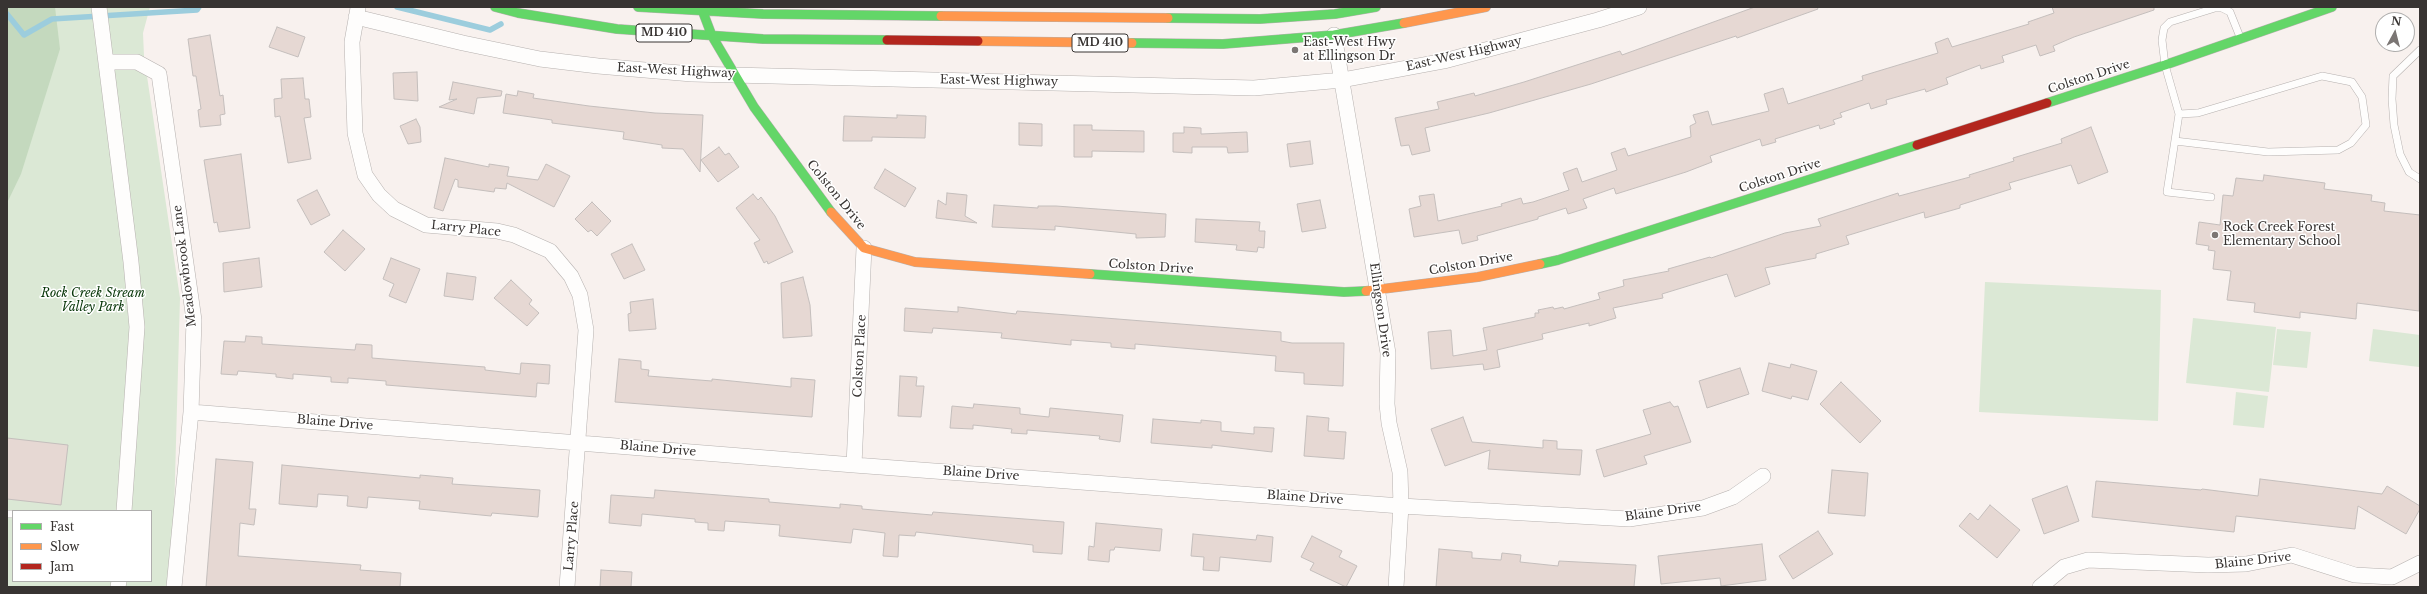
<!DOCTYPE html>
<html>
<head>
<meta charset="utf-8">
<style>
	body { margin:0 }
	#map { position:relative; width:2427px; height:594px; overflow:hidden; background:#f8f1ee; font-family:"Libre Baskerville",serif }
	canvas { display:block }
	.frame { position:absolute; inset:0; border:8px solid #383432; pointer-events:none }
	.legend { position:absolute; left:12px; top:510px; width:140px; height:72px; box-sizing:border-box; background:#fff; border:1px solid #afaead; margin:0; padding:5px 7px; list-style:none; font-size:12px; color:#383432 }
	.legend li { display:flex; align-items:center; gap:8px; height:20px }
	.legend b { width:20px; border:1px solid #afaead }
	.north { position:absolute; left:2375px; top:12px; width:40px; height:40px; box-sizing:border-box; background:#fff; border:1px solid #afaead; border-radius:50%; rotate:7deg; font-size:11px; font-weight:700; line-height:16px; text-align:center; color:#383432 }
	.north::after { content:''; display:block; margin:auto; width:14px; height:18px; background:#7b7674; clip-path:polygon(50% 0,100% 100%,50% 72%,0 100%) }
</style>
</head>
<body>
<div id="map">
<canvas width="2427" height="594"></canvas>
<div class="frame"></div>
<ul class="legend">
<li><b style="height:5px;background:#63d668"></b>Fast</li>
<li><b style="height:5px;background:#ff974d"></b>Slow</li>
<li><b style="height:5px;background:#b3261e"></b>Jam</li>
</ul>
<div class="north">N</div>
</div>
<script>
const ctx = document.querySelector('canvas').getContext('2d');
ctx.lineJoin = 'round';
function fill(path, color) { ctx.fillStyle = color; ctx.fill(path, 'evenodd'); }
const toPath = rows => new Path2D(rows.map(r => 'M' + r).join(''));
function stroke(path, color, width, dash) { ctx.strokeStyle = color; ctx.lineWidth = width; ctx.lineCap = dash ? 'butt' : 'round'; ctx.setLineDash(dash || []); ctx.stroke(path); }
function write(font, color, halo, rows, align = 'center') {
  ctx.font = font + ' "Libre Baskerville",serif'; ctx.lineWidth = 3; ctx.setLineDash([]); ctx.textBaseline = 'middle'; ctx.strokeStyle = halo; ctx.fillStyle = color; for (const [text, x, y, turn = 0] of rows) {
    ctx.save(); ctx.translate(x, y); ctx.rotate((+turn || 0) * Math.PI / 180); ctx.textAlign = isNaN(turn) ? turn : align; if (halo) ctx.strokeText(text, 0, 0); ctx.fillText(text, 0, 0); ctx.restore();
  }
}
const green = toPath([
	[7,7,150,7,143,33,144,56,180,298,172,587,7,587],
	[13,511,151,511,151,581,13,581],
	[1985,282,2161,290,2158,421,1979,412],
	[2193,318,2276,327,2269,392,2186,383],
	[2277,329,2311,332,2307,368,2273,365],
	[2373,329,2420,335,2419,367,2369,361],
	[2236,392,2268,396,2264,428,2233,425]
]);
const forest = toPath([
	[7,7,55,7,60,49,21,174,7,203]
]);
const stream = toPath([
	[397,7,490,30,501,24],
	[7,14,24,35,52,19,197,10,199,7]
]);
const building = toPath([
	[1755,7,1817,7,1818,9,1737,38,1736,36,1591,84,1489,113,1425,128,1430,151,1412,155,1409,145,1401,146,1395,118,1439,109,1437,102,1474,93,1475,96,1524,82,1620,51,1622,55,1755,7],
	[2052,7,2154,7,2154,10,2074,37,2053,46,2055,51,2040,56,2036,45,2002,56,2004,62,1981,69,1980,65,1946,78,1948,84,1926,92,1925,89,1886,100,1887,104,1871,109,1869,103,1840,113,1842,117,1833,120,1835,124,1820,129,1819,125,1775,139,1776,142,1762,146,1760,139,1710,156,1712,162,1686,172,1616,194,1614,188,1583,199,1587,208,1568,214,1566,208,1538,217,1538,219,1477,236,1478,240,1462,244,1459,230,1414,237,1409,209,1421,206,1419,196,1434,194,1438,221,1502,206,1501,204,1521,198,1523,204,1533,202,1569,190,1563,173,1577,168,1582,182,1617,170,1611,153,1625,148,1628,156,1691,137,1690,126,1696,123,1693,115,1708,111,1712,125,1769,111,1764,94,1783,88,1788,104,1863,80,1862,76,1938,53,1935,43,1948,38,1952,47,2029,24,2028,22,2054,13,2052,7],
	[277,27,305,37,298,57,269,47,277,27],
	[210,35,220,96,223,95,225,114,220,115,221,125,200,127,198,110,201,109,196,76,193,76,188,39,210,35],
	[417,72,418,101,394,99,393,73,417,72],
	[303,78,305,99,309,99,311,117,304,118,311,159,288,163,280,116,275,117,274,99,282,98,281,79,303,78],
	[453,82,502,91,501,96,477,98,474,114,439,107,457,99,449,100,453,82],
	[518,91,534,94,533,98,589,106,655,113,703,115,700,172,683,149,662,148,662,145,623,139,624,132,552,123,552,120,503,113,506,94,517,96,518,91],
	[897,115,926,116,925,138,872,137,872,141,843,141,844,116,897,118,897,115],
	[416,119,420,127,421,142,408,144,400,126,416,119],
	[1019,123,1042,124,1042,146,1019,145,1019,123],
	[1074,125,1092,125,1092,130,1144,131,1144,152,1092,151,1092,157,1074,157,1074,125],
	[1184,127,1201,128,1201,134,1247,132,1248,152,1228,153,1227,147,1192,147,1192,153,1173,152,1173,133,1184,133,1184,127],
	[2091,127,2108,172,2078,184,2071,165,2009,183,2011,189,1960,205,1960,208,1925,218,1924,212,1846,236,1849,244,1816,254,1816,258,1765,268,1770,284,1735,297,1727,274,1662,294,1663,298,1613,308,1616,318,1589,326,1589,323,1542,334,1543,339,1497,350,1500,367,1484,370,1483,364,1431,369,1428,332,1451,330,1453,356,1487,350,1483,328,1535,317,1535,313,1539,313,1538,310,1553,307,1554,309,1563,307,1564,309,1600,299,1598,293,1624,286,1623,280,1669,271,1668,269,1710,257,1711,258,1785,233,1821,226,1818,219,1898,193,1899,196,1970,177,1969,175,2014,161,2013,158,2062,143,2061,139,2091,127],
	[1310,141,1313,164,1290,167,1287,144,1310,141],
	[719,147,725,155,729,153,739,167,718,182,701,160,719,147],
	[241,154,250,228,219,232,217,222,214,223,204,160,241,154],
	[445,158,489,167,489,164,509,167,507,176,538,180,546,164,570,176,554,207,507,183,506,189,495,188,494,192,458,187,458,180,455,179,443,211,434,208,445,158],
	[885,169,916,188,905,207,874,188,885,169],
	[2264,175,2325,183,2324,189,2372,195,2371,201,2385,203,2384,211,2420,215,2419,311,2357,303,2356,319,2300,312,2300,318,2254,312,2255,303,2227,300,2231,271,2213,269,2215,251,2208,250,2209,246,2196,244,2199,222,2220,225,2223,195,2233,196,2236,178,2263,181,2264,175],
	[317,190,330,215,311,225,297,200,317,190],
	[947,193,967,195,965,216,977,223,936,218,938,200,946,205,947,193],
	[753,194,758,200,761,197,775,216,793,252,768,264,767,261,764,263,754,243,760,240,736,208,753,194],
	[1320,200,1326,228,1302,232,1297,204,1320,200],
	[592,202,611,221,597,236,591,230,588,232,575,219,592,202],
	[994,205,1038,208,1038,206,1056,206,1166,214,1165,237,1136,238,1136,234,1055,226,1055,230,992,227,994,205],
	[1196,219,1260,222,1259,231,1265,231,1264,248,1258,247,1257,252,1236,250,1237,245,1195,242,1196,219],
	[343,230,365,249,345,271,324,252,343,230],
	[632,244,645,270,624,279,611,254,632,244],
	[259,258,262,287,224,292,223,263,259,258],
	[391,258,420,269,406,303,389,296,394,284,383,279,391,258],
	[447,273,476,277,473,300,444,296,447,273],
	[803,277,810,305,812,336,783,338,781,283,803,277],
	[511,280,532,300,529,304,539,313,527,326,494,298,511,280],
	[653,299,656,329,629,331,628,314,631,313,630,302,653,299],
	[958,307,1016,314,1017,311,1281,332,1281,341,1292,343,1344,343,1343,386,1304,384,1304,373,1275,371,1276,356,1135,344,1135,349,1111,347,1111,343,1071,340,1071,345,1001,338,1002,333,933,328,932,333,904,331,905,308,958,312,958,307],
	[246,336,262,337,262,344,355,350,356,344,372,345,372,358,485,367,485,370,520,374,521,363,550,365,549,384,537,383,536,397,386,385,386,381,348,378,348,383,331,382,331,377,293,374,293,379,276,377,276,374,238,371,237,375,221,374,224,341,245,342,246,336],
	[619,359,641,361,641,369,649,370,648,376,712,381,712,379,791,387,791,378,815,380,812,417,615,402,619,359],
	[1769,363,1790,368,1791,364,1817,371,1808,400,1792,396,1791,399,1762,391,1769,363],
	[1740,368,1749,394,1707,408,1699,381,1740,368],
	[900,376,917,377,916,386,924,386,921,417,898,416,900,376],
	[1841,382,1881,421,1860,443,1820,404,1841,382],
	[1670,402,1674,407,1678,406,1691,442,1644,456,1647,464,1604,477,1596,450,1651,434,1643,410,1670,402],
	[974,404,1020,408,1020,414,1049,417,1050,408,1123,415,1120,442,1099,439,1100,436,1027,430,1027,434,1011,433,1012,429,973,425,973,429,950,428,952,406,973,408,974,404],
	[1307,416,1329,418,1328,431,1346,432,1344,459,1304,456,1307,416],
	[1463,417,1472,442,1543,448,1543,440,1557,441,1557,449,1582,450,1580,475,1488,469,1490,450,1445,466,1431,429,1463,417],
	[1153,419,1201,423,1201,420,1221,422,1221,431,1254,434,1254,427,1274,428,1272,452,1212,445,1212,448,1151,443,1153,419],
	[7,438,68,445,61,505,7,499,7,438],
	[216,459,253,462,249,509,256,509,254,525,240,523,238,556,361,565,360,570,401,573,400,587,206,587,216,459],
	[282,465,420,478,420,475,453,478,452,484,540,490,538,517,492,513,491,516,419,509,420,501,368,497,367,508,347,506,348,496,318,494,317,507,279,504,282,465],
	[1832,470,1868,473,1865,516,1828,513,1832,470],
	[2260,479,2382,494,2387,486,2420,506,2420,509,2406,534,2358,506,2355,529,2236,516,2234,532,2092,517,2096,481,2201,490,2202,489,2258,496,2260,479],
	[2067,486,2079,521,2044,534,2032,499,2067,486],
	[655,490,769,499,769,502,840,508,840,504,862,506,862,509,932,515,933,512,1064,522,1062,554,1033,552,1033,545,916,532,915,536,899,535,898,557,883,556,885,533,853,529,851,543,779,536,780,525,725,521,724,531,708,530,708,523,695,522,695,519,642,514,641,526,609,523,611,495,654,498,655,490],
	[1990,505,2020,530,1997,558,1959,526,1970,513,1978,520,1990,505],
	[1096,523,1162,529,1160,551,1115,547,1114,550,1110,550,1109,562,1088,560,1089,546,1094,547,1096,523],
	[1818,531,1833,554,1793,579,1779,556,1818,531],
	[1193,534,1256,540,1257,535,1273,537,1271,562,1220,557,1219,571,1203,570,1204,557,1191,556,1193,534],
	[1312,536,1342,551,1339,557,1357,566,1346,587,1310,570,1314,563,1301,557,1312,536],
	[1762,544,1766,580,1721,586,1720,578,1661,584,1658,556,1762,544],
	[1439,549,1472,552,1472,558,1501,560,1502,553,1521,555,1520,562,1558,566,1559,561,1636,565,1634,587,1436,587,1439,549],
	[601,570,632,572,631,587,600,587,601,570]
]);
const lane = toPath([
	[2420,50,2393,76,2392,99,2394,125,2400,154,2409,172,2420,179],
	[2175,141,2268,152,2338,150,2351,143,2366,125,2362,97,2352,82,2322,76,2198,113,2179,114],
	[2211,197,2167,192,2179,114,2165,65,2162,40,2164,28,2170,22,2215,8,2222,8,2230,12,2240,37],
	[7,514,13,514]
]);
const street = toPath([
	[99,7,131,262,137,327,124,511],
	[358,8,352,42,355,133,365,175,379,195,394,209,426,225,497,231,514,235,550,251,571,276,580,295,586,330,567,587],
	[356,17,463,43,540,59,598,66,692,74,1254,88,1342,80,1444,61,1598,20,1639,7],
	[1334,35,1388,353,1387,404,1389,423,1400,472,1401,506,1396,587],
	[106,62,137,62,159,74,194,320,191,412,174,587],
	[191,412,854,465,1401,506,1629,519,1703,508,1733,497,1763,476],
	[854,465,864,248],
	[118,587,119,581],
	[2040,587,2064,567,2088,560,2208,565,2246,564,2292,555,2355,575,2392,577,2420,563]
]);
const fast = toPath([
	[495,7,518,13,617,29,763,39,887,40],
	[638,7,763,14,941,16],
	[701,7,712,36,754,107,831,212],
	[1168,18,1260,19,1335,14,1376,7],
	[1132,43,1223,44,1334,35,1404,23],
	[2047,103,2165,65,2332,7],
	[1540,264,1558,260,1917,145],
	[1090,274,1344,292,1366,291]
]);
const slow = toPath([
	[941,16,1168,18],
	[1404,23,1486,7],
	[978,41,1132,43],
	[831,212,864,248,915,262,1090,274],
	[1366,291,1478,277,1540,264]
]);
const jam = toPath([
	[887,40,978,41],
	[1917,145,2047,103]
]);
const markers = [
	[1295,50,4,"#7b7674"],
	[2215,235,4,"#7b7674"]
];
const shields = [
	[664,33,56],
	[1100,43,56]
];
const shieldNames = [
	["MD 410",664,33],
	["MD 410",1100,43]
];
const poiNames = [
	["East-West Hwy",1303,43],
	["at Ellingson Dr",1303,57],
	["Rock Creek Forest",2223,228],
	["Elementary School",2223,242]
];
const streetNames = [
	["East-West Highway",1464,54,-13],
	["East-West Highway",676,71,3],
	["Colston Drive",2089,77,-18],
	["East-West Highway",999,81,1],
	["Colston Drive",1780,176,-18],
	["Colston Drive",836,195,51],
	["Larry Place",466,229,6],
	["Colston Drive",1471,264,-10],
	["Meadowbrook Lane",185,266,-97],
	["Colston Drive",1151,267,4],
	["Ellingson Drive",1380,310,82],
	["Colston Place",860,356,-87],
	["Blaine Drive",335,423,5],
	["Blaine Drive",658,449,5],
	["Blaine Drive",981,474,4],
	["Blaine Drive",1305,498,4],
	["Blaine Drive",1663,512,-8],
	["Larry Place",572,536,-85],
	["Blaine Drive",2253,561,-6]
];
const parkNames = [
	["Rock Creek Stream",93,294],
	["Valley Park",93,308]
];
fill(green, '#dbe8d5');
fill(forest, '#c4d9be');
stroke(stream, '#9ccddd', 5.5);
fill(building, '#e6d8d3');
stroke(building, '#c4bebc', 1);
stroke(lane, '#b6b1af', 8);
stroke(street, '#b6b1af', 16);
stroke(fast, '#b6b1af', 10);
stroke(slow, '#b6b1af', 10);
stroke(jam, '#b6b1af', 10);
stroke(lane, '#fefdfc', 7);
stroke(street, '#fefdfc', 15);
stroke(fast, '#63d668', 9);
stroke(slow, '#ff974d', 9);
stroke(jam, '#b3261e', 9);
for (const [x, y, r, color] of markers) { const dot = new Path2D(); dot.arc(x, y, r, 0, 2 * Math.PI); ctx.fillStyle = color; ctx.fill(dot); stroke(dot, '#fff', 1.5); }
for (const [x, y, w] of shields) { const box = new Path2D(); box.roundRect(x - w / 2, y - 9, w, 18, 3); ctx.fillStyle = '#fff'; ctx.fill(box); stroke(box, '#383432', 1); }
write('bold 11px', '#383432', null, shieldNames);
write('12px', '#383432', '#fff', poiNames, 'left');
write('12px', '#383432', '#fff', streetNames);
write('italic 12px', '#063507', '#fff', parkNames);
</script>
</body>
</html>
